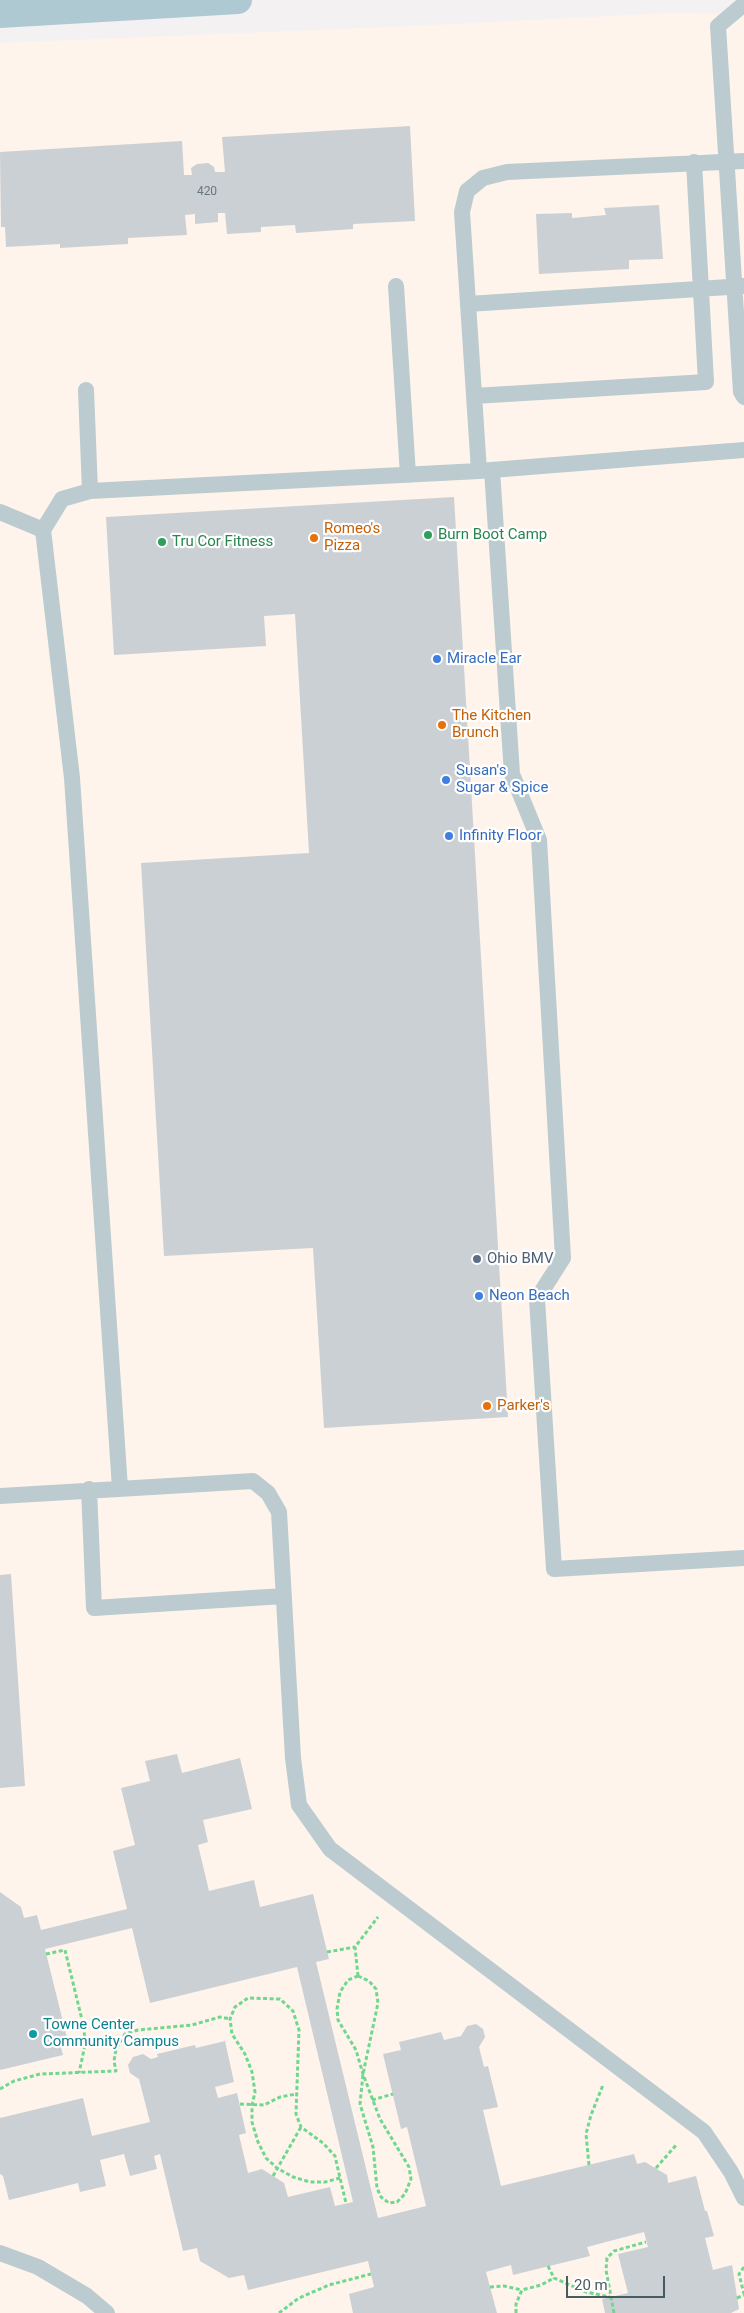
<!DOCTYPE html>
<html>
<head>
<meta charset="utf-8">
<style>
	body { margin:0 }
	#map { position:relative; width:744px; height:2313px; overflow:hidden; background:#f4f1f2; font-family:Roboto,sans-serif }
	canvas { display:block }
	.scale { position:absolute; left:566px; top:2276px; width:99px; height:22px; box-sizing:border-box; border:2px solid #475b61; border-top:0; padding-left:6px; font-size:15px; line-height:18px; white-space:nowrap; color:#475b61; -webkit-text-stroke:4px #fff; paint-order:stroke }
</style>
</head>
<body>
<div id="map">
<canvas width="744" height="2313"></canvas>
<div class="scale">20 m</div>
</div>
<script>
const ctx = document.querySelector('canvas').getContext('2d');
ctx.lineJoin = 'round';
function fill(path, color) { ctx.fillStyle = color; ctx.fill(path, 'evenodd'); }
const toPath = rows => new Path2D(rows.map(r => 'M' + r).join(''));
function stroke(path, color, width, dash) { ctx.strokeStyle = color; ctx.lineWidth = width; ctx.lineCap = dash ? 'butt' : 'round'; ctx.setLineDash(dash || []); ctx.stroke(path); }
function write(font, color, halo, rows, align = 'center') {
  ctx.font = font + ' Roboto,sans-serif'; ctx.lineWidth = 4.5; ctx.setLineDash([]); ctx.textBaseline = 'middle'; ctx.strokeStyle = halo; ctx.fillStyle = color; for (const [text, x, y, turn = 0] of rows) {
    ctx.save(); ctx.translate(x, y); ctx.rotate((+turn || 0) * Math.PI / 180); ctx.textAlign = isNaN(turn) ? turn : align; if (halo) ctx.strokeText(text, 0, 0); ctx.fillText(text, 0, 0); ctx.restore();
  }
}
const commercial = toPath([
	[669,13,744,14,744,2313,0,2313,0,43,414,26]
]);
const building = toPath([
	[410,126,415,221,353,224,353,229,296,233,295,225,261,227,261,232,227,234,225,213,218,213,218,222,195,224,195,214,185,215,187,235,128,238,128,244,60,248,60,244,6,247,5,227,1,227,0,152,182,141,184,175,192,175,191,168,197,164,208,163,214,167,215,172,225,172,222,137],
	[659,205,663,259,629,260,629,269,539,274,536,214,572,213,572,218,606,215,604,208],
	[454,497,508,1417,324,1428,313,1248,164,1256,141,863,309,853,295,614,264,616,266,646,114,655,106,517],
	[11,1574,25,1786,0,1788,0,1575],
	[177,1754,182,1773,240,1758,252,1809,203,1820,208,1842,198,1845,209,1891,254,1880,260,1907,313,1894,329,1959,316,1962,378,2218,426,2206,407,2127,401,2129,383,2054,401,2050,399,2042,441,2032,444,2040,461,2036,467,2026,476,2024,483,2029,485,2037,479,2047,484,2067,488,2066,498,2107,483,2110,501,2186,634,2154,637,2164,645,2162,667,2175,668,2183,696,2176,705,2211,707,2211,714,2236,705,2238,713,2270,732,2265,739,2309,731,2313,605,2313,602,2299,628,2293,618,2254,648,2247,644,2232,587,2247,590,2256,513,2275,511,2265,486,2272,497,2313,353,2313,349,2294,374,2287,368,2261,248,2290,244,2275,229,2278,200,2261,197,2248,183,2251,160,2154,154,2156,157,2169,130,2176,124,2154,100,2160,106,2186,80,2192,78,2183,9,2200,3,2176,0,2174,0,2118,83,2098,92,2136,150,2122,139,2079,130,2073,128,2065,133,2057,143,2054,151,2059,158,2057,157,2054,195,2045,196,2048,225,2041,234,2082,215,2087,218,2098,237,2093,246,2133,239,2135,248,2173,262,2169,284,2183,288,2197,330,2187,335,2206,353,2202,297,1967,150,2003,132,1928,45,1949,67,2038,59,2040,63,2055,0,2070,0,1892,21,1907,24,1918,37,1915,41,1930,127,1909,113,1851,135,1845,121,1788,150,1781,145,1761]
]);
const path = toPath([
	[327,1952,355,1947],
	[46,1954,65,1950,84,2028,85,2045,79,2073],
	[358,1976,369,1981,376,1989,378,2003,363,2074,360,2104,373,2147,377,2188,381,2197,389,2203,397,2202,405,2194,411,2179,409,2167,380,2119,363,2074,356,2050,338,2020,337,2009,340,1992,348,1980,358,1976],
	[358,1976,355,1947,378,1917],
	[0,2089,14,2081,40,2074,116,2071,114,2061,116,2049,125,2034,138,2030,192,2025,220,2017,230,2019],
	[372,2100,393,2094],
	[240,2104,264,2105,280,2097,296,2094],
	[589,2165,586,2134,591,2115,603,2085],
	[656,2168,677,2144],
	[273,2176,301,2127],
	[340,2178,325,2182,310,2182,293,2177,277,2168,266,2158,258,2142,252,2122,252,2105,255,2092,252,2072,245,2054,232,2034,230,2019,235,2007,248,1998,280,1999,293,2011,299,2030,296,2114,301,2127,323,2143,335,2156,340,2178,346,2203],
	[548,2266,554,2278,586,2292,610,2297],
	[744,2267,739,2274,744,2294],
	[490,2287,504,2286,522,2290],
	[737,2298,744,2295],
	[279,2313,299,2298,329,2285,371,2274],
	[516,2313,516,2304,522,2290,541,2285,554,2278],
	[614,2313,606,2270,607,2258,614,2251,646,2242]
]);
const lane = toPath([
	[744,4,718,26,741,392,744,397],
	[396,286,408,475],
	[468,304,744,286],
	[86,390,90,491],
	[474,396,706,382,694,162],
	[492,470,512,774,539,840,563,1258,537,1299,554,1569,744,1558],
	[479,471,462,212,467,191,483,178,507,172,744,161],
	[0,512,43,530],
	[120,1488,72,778,43,530,62,499,90,491,479,471,744,450],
	[89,1489,94,1608,284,1596],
	[0,1496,253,1481,268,1493,279,1512,293,1758,299,1805,330,1849,704,2132,731,2172,744,2198],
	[0,2253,38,2267,87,2296,107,2313]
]);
const primary = toPath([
	[0,14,238,0]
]);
const markers = [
	[428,535,5,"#2e9e5b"],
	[314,538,5,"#e8710a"],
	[162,542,5,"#2e9e5b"],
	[437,659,5,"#3f7fe0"],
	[442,725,5,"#e8710a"],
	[446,780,5,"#3f7fe0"],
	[449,836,5,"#3f7fe0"],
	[477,1259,5,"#5c6f8a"],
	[479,1296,5,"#3f7fe0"],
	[487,1406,5,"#e8710a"],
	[33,2034,5,"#0f9aa8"]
];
const numberNames = [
	["420",207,192]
];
const foodNames = [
	["Romeo's",324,529],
	["Pizza",324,546],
	["The Kitchen",452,716],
	["Brunch",452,733],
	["Parker's",497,1406]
];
const leisureNames = [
	["Burn Boot Camp",438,535],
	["Tru Cor Fitness",172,542]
];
const shopNames = [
	["Miracle Ear",447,659],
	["Susan's",456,771],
	["Sugar & Spice",456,788],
	["Infinity Floor",459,836],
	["Neon Beach",489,1296]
];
const serviceNames = [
	["Ohio BMV",487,1259]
];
const cultureNames = [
	["Towne Center",43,2025],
	["Community Campus",43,2042]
];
fill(commercial, '#fef4eb');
fill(building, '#cbd0d4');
stroke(path, '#70d78e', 3, [4, 2.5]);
stroke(lane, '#bbcbcf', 16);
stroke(primary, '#afc9d3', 28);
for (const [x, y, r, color] of markers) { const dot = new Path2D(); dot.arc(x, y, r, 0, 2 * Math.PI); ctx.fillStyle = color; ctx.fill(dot); stroke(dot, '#fff', 2); }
write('12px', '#68787e', null, numberNames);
write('15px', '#c56008', '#fff', foodNames, 'left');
write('15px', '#27864d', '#fff', leisureNames, 'left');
write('15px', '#366cbe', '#fff', shopNames, 'left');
write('15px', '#4e5e75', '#fff', serviceNames, 'left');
write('15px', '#0d838f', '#fff', cultureNames, 'left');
</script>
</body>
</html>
